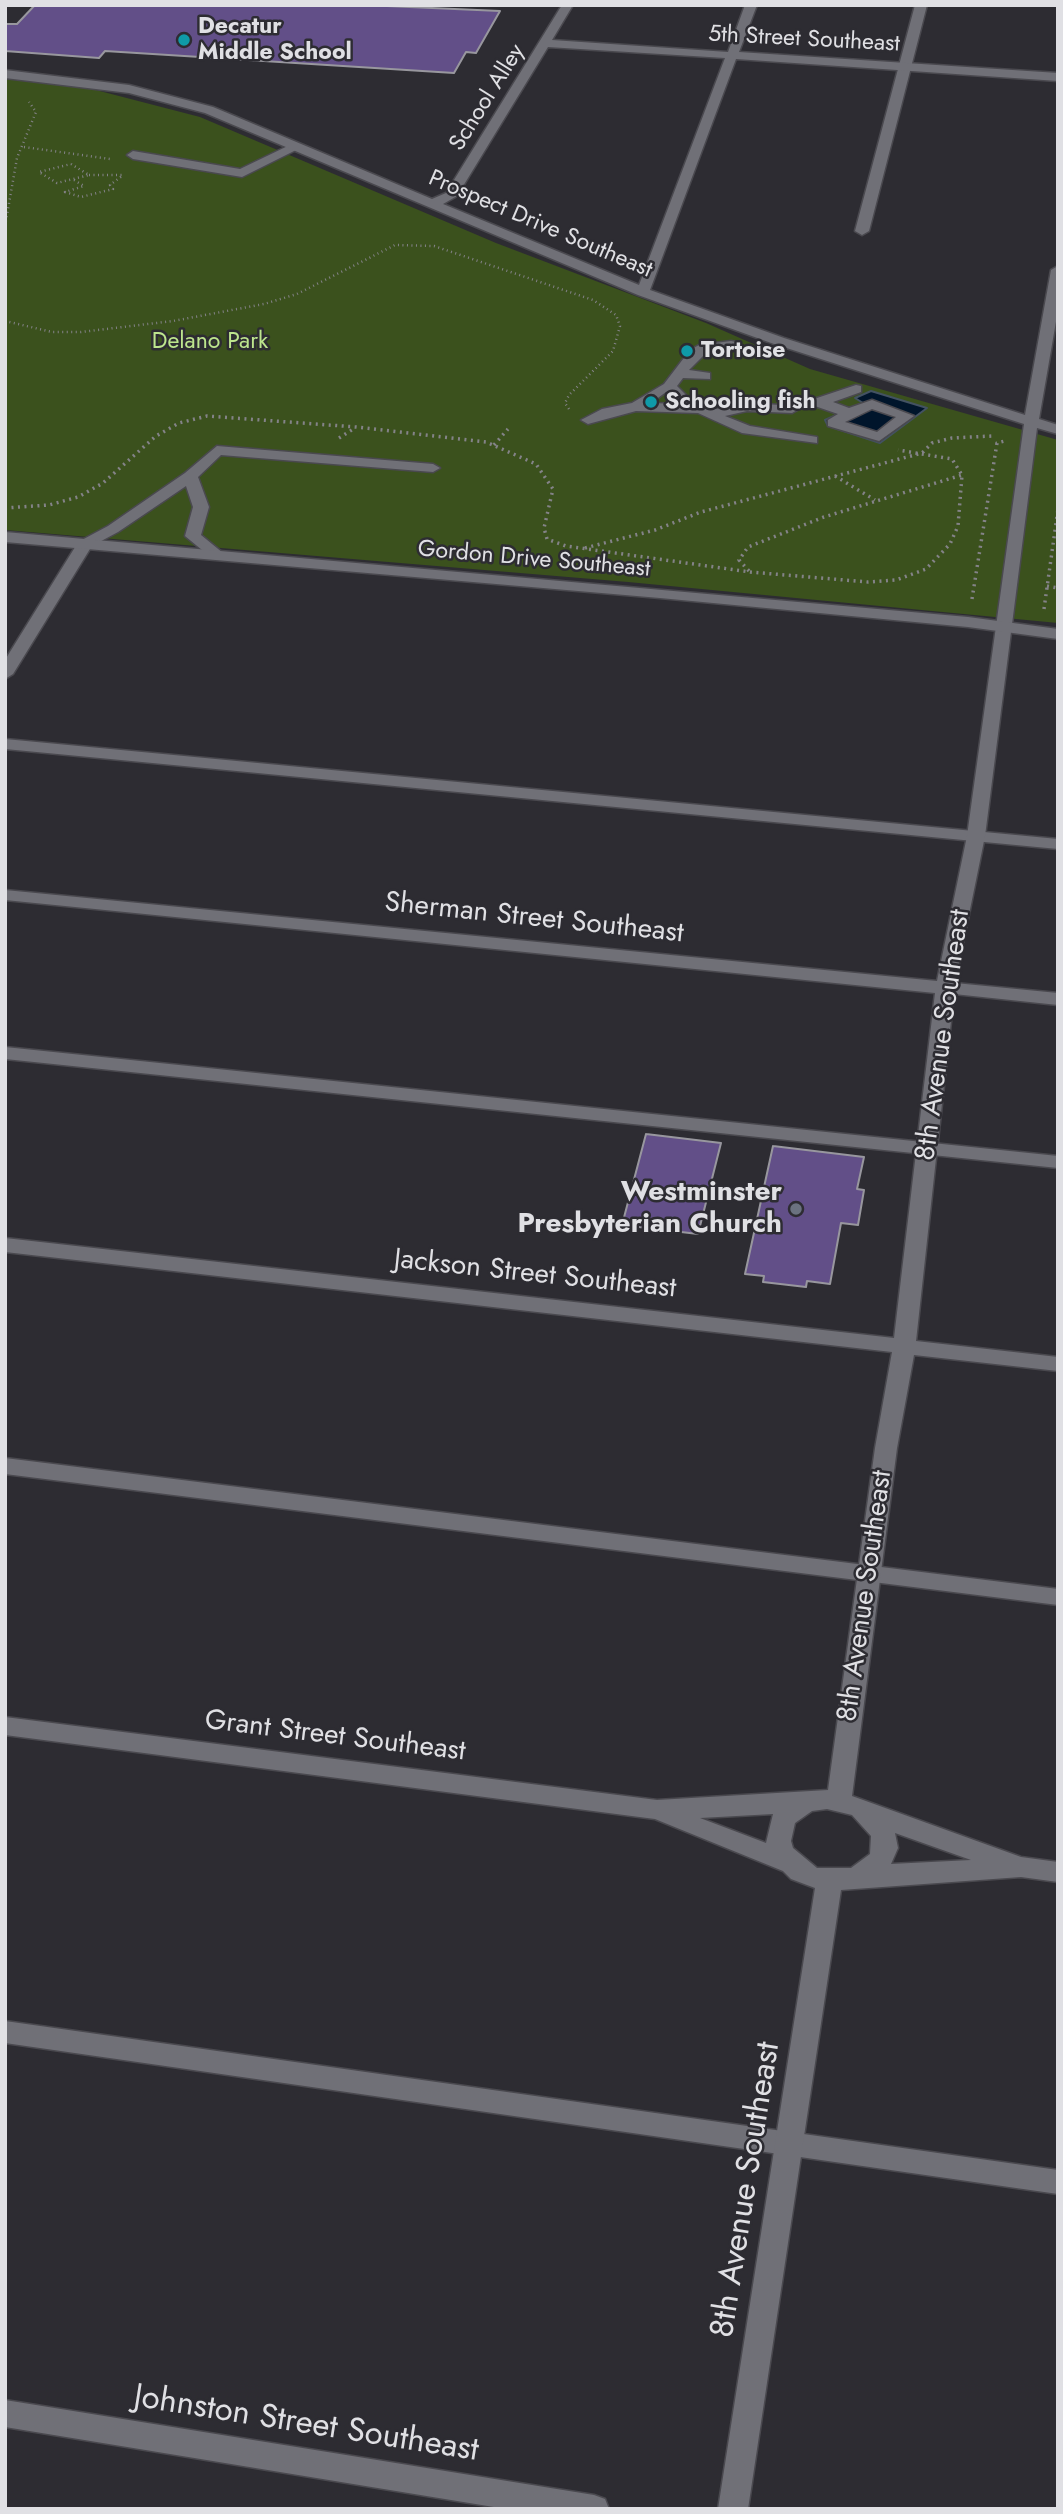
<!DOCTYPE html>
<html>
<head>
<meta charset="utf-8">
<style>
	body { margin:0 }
	#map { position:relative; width:1063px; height:2514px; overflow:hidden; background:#2d2c32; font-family:Jost,sans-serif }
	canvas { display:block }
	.frame { position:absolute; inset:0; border:7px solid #e0e0e4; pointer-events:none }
</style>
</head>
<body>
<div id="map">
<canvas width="1063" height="2514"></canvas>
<div class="frame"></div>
</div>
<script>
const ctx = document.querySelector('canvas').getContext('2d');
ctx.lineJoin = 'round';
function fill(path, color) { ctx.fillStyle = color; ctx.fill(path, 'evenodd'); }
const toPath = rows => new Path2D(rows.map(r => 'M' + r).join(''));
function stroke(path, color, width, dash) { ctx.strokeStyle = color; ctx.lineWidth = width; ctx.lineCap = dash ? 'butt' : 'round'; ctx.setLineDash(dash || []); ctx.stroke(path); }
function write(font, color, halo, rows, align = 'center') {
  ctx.font = font + ' Jost,sans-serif'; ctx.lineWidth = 5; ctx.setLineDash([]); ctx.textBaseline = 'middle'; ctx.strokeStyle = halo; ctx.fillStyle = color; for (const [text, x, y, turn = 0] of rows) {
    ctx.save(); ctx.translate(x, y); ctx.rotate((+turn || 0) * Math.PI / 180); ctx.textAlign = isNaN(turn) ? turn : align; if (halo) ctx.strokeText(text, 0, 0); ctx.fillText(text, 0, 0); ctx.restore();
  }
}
const green = toPath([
	[5,79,92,89,200,117,496,243,706,323,810,369,1058,440,1058,623,628,582,5,530]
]);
const water = toPath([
	[871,391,927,408,880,443,828,426,825,420,863,403,855,398,871,391]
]);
const building = toPath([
	[35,5,364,5,500,11,476,53,466,52,454,73,105,51,99,58,5,51,5,24,17,24,35,5],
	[646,1134,721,1143,698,1234,622,1225,646,1134],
	[773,1146,864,1157,857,1189,864,1190,858,1225,841,1223,830,1284,807,1281,806,1287,763,1282,764,1276,745,1274,773,1146]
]);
const pathFar1 = toPath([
	[24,147,110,159],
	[71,164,89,175,57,183,39,172,71,164],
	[89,175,123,175],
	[74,180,84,186,65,192,81,197,113,189,110,185,122,176],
	[5,226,17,158,36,112,29,102],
	[5,321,52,332,81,332,173,321,264,304,297,294,395,245,434,246,593,300,616,315,620,326,613,351,569,395,565,403,569,409]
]);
const path = toPath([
	[339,438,355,428],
	[494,445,508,429],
	[835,476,875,500],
	[5,508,49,505,78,497,103,483,156,436,179,423,207,416,356,427,486,442,536,464,553,489,544,528,547,539,566,546,750,572,868,582,896,580,926,569,950,544,958,526,962,475,952,459,898,450],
	[585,548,655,530,701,512,922,453,932,443,952,438,992,436],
	[749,571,739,560,748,547,824,517,962,475],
	[1047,586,1058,588],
	[972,599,997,443,1005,441],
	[1044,609,1058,509]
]);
const service = toPath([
	[915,5,927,5,869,231,862,235,855,231,915,5],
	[294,143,304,146,242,177,133,159,127,155,133,151,240,169,294,143],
	[217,446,433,464,440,468,433,472,221,455,198,477,209,507,201,535,223,553,223,559,213,559,185,536,193,507,186,486,118,532,90,547,80,547,80,541,108,526,185,473,217,446],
	[5,739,1058,839,1058,849,5,749,5,739],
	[5,1047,1058,1156,1058,1168,5,1059,5,1047],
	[5,1458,1058,1589,1058,1605,5,1474,5,1458],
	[5,2021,1058,2170,1058,2194,5,2043,5,2021]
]);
const pedestrian = toPath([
	[731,341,736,342,736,348,712,354,706,353,689,370,710,373,710,379,683,378,677,386,692,401,716,409,747,403,797,406,799,409,792,413,747,411,725,416,750,426,817,437,817,443,742,433,698,413,636,411,588,424,581,420,602,409,632,403,664,384,690,350,699,345,731,341],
	[666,392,679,404,651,403,666,392],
	[856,385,861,386,861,392,833,402,849,408,872,400,914,416,879,441,828,426,828,420,838,414,809,404,814,399,856,385],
	[872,409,896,417,877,432,845,422,872,409]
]);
const minor = toPath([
	[562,5,573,5,552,40,728,52,745,5,757,5,739,52,1058,73,1058,81,736,59,650,290,784,338,1025,415,1051,270,1058,266,1058,310,1039,419,1058,425,1058,434,1037,428,985,836,955,983,1058,993,1058,1005,954,994,916,1341,1058,1357,1058,1371,914,1355,897,1448,852,1796,1021,1857,1058,1862,1058,1882,1021,1877,841,1890,748,2509,718,2509,815,1888,791,1879,783,1871,655,1819,5,1735,5,1717,657,1800,828,1790,875,1448,892,1352,5,1252,5,1238,894,1338,935,993,5,900,5,890,937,981,967,836,1024,424,774,344,638,295,205,113,129,93,5,78,5,70,129,85,213,107,432,199,446,193,562,5],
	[548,47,725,58,639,285,443,204,457,196,548,47],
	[827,1809,852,1815,871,1836,870,1854,851,1868,817,1868,793,1848,791,1841,795,1823,812,1811,827,1809],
	[773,1814,766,1843,700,1818,773,1814],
	[895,1833,971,1860,891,1864,898,1848,895,1833],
	[85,539,93,544,13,674,5,679,5,660,77,544,85,539],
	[5,2400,594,2495,605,2499,609,2509,506,2509,5,2427,5,2400]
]);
const tertiary = toPath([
	[5,532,968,617,1058,629,1058,639,968,627,660,598,5,542,5,532]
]);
const markers = [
	[184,40,7,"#0f9aa8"],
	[687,351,7,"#0f9aa8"],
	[651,402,7,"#0f9aa8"],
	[796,1209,7,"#6b7280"]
];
const farPoinames = [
	["Decatur",198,27],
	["Middle School",198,53],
	["Tortoise",701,351],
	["Schooling fish",665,402]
];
const farStreetnames = [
	["5th Street Southeast",804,40,3],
	["School Alley",488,98,-58],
	["Prospect Drive Southeast",540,225,23],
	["Gordon Drive Southeast",534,560,5]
];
const farParknames = [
	["Delano Park",210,342]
];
const streetNames = [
	["Sherman Street Southeast",534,919,6],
	["8th Avenue Southeast",944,1035,-82],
	["Jackson Street Southeast",535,1275,6],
	["8th Avenue Southeast",866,1596,-82],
	["Grant Street Southeast",335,1737,7]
];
const poiNames = [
	["Westminster",782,1193],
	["Presbyterian Church",782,1225]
];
const nearStreetnames = [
	["8th Avenue Southeast",747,2190,-81],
	["Johnston Street Southeast",306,2425,9]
];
fill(green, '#3b511d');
fill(water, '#00152b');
stroke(water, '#435262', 2);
fill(building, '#624f88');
stroke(building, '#98979e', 2);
stroke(service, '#4a494f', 3);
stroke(pedestrian, '#4a494f', 3);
stroke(minor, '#4a494f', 3);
stroke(tertiary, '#4a494f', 3);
stroke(pathFar1, '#848388', 2.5, [1, 3.5]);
stroke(path, '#848388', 3.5, [2, 4.5]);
fill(service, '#707077');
fill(pedestrian, '#707077');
fill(minor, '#707077');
fill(tertiary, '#707077');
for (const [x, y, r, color] of markers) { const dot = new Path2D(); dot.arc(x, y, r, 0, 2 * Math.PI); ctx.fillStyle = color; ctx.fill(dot); stroke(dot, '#2d2c32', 2.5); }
write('bold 23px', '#e0e0e4', '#2d2c32', farPoinames, 'left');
write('23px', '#e0e0e4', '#2d2c32', farStreetnames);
write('23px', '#bde58d', '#2d2c32', farParknames);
write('28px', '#e0e0e4', '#2d2c32', streetNames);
write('bold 28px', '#e0e0e4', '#2d2c32', poiNames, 'right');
write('33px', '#e0e0e4', '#2d2c32', nearStreetnames);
</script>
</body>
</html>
